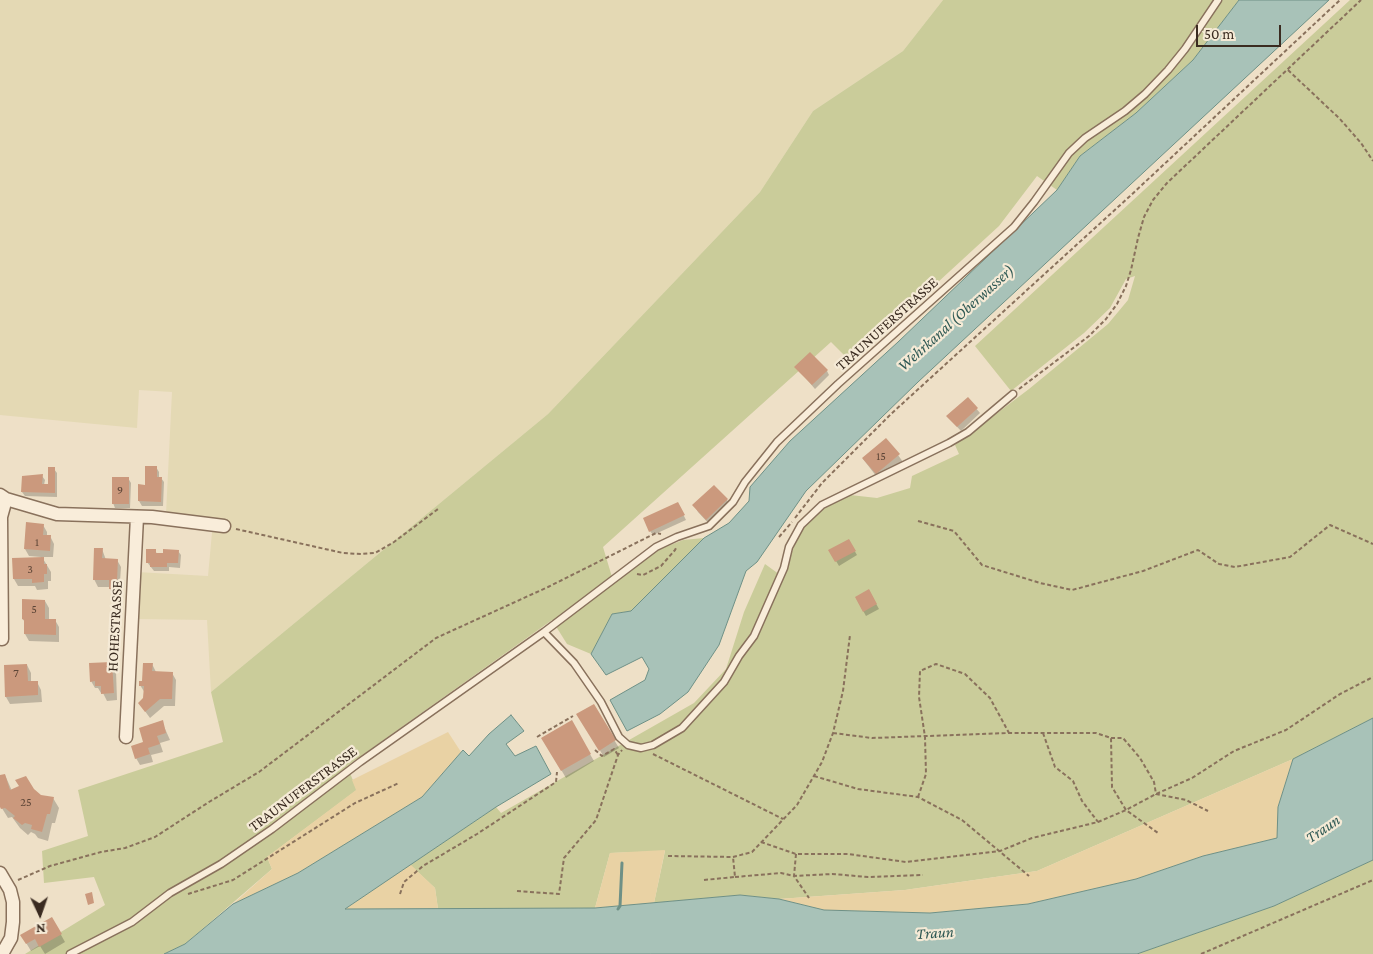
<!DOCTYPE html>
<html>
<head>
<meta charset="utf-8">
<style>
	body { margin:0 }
	#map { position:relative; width:1373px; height:954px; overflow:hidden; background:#eee0c7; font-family:"Crimson Pro",serif }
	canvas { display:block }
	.north { position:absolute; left:15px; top:889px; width:50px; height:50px; -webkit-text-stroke:4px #f5ead6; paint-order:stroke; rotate:177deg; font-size:14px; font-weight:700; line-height:20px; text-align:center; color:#3a2b20 }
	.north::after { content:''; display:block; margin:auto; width:18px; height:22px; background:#3a2b20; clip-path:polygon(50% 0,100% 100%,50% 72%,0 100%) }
	.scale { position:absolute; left:1196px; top:25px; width:85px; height:22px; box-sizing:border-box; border:2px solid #3a2b20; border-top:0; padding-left:6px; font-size:15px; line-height:18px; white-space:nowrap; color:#3a2b20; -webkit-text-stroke:4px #f5ead6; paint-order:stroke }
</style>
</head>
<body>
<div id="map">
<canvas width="1373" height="954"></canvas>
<div class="north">N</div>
<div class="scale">50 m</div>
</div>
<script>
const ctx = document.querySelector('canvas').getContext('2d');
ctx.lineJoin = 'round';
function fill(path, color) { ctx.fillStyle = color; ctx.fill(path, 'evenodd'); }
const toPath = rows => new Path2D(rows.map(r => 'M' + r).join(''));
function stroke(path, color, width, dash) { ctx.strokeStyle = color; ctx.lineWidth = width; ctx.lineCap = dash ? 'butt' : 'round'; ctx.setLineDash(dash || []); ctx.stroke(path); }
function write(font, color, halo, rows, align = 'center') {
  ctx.font = font + ' "Crimson Pro",serif'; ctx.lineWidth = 4.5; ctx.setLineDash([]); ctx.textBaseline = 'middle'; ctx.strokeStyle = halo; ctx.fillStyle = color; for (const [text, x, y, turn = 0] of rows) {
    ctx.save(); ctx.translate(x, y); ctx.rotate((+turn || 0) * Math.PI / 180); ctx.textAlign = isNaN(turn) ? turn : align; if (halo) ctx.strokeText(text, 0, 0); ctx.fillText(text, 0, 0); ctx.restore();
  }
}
const farmland = toPath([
	[0,0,943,0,903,51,813,111,760,192,548,414,211,692,207,620,135,619,137,572,208,576,213,522,166,514,172,392,139,390,137,428,0,415]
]);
const green = toPath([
	[943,0,1239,0,1193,60,1136,113,1080,156,1057,190,1037,176,999,226,851,362,831,342,603,547,612,577,616,582,653,552,683,540,704,538,631,611,612,614,591,654,567,644,552,620,347,766,357,790,267,857,272,869,185,944,164,954,25,954,105,905,94,877,44,883,42,851,88,836,78,790,223,742,211,692,548,414,760,192,813,111,903,51],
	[1350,0,1373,0,1373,718,1293,759,1037,871,905,890,779,899,740,895,654,903,665,851,610,853,595,908,438,909,435,888,410,865,496,807,501,813,694,703,726,669,744,612,765,564,783,577,800,530,824,506,850,495,877,498,910,488,912,476,959,454,955,445,1029,389,1108,324,1128,300,1135,276,1126,279,1110,308,1084,333,1011,391,975,346],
	[1373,860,1373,954,1137,954,1274,906]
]);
const sand = toPath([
	[448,732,461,752,422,797,298,873,233,904,272,869,267,857,356,790,352,780],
	[1293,759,1278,807,1278,838,1203,856,1136,879,1028,904,930,913,824,910,779,899,905,890,1037,871],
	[665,850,654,903,595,908,610,853],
	[410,864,435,888,438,909,344,910]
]);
const water = toPath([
	[1239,0,1329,0,918,382,806,491,757,562,746,571,719,645,688,692,660,714,627,731,610,700,645,680,649,669,642,657,606,675,591,654,612,614,631,611,704,538,729,523,749,501,750,487,790,441,898,342,1057,190,1080,156,1136,113,1193,60,1239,0],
	[511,715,524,731,506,744,515,756,536,746,551,774,496,807,345,909,595,908,740,895,779,899,824,910,930,913,1028,904,1136,879,1203,856,1277,838,1278,807,1293,759,1373,718,1373,860,1274,906,1137,954,164,954,185,944,233,904,298,873,422,797,463,750,469,756,489,734,511,715]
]);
const shadow = toPath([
	[796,367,827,371,829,375,815,389],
	[968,399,980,413,961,431,947,416],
	[898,455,903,462,880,481,863,459],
	[156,467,159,472,159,478,161,478,164,482,163,506,142,506,139,501],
	[54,469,57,473,57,497,25,496,22,492,42,476,45,480,44,485,49,485],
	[128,478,131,483,130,508,115,508,113,503],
	[714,486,727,500,731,507,711,526,698,512,694,505],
	[680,508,686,520,653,535,650,531],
	[43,525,47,532,47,536,50,536,54,544,53,557,42,557,51,572,51,581,48,581,48,589,37,590,35,586,18,586,14,579,41,559,41,557,29,556,25,549],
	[848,540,857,555,839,566,830,551],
	[102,549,106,560,117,560,121,567,120,582,123,584,122,591,111,591,110,587,98,587,94,579],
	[155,550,157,554,178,551,181,555,180,568,169,567,169,571,154,571,147,562],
	[869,591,879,609,866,616,856,598],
	[45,601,49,608,49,620,55,620,59,627,59,642,29,641,25,634,25,623,23,619],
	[112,664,116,671,117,700,107,701,103,693,101,693,98,688,95,688,91,681],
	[152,664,156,672,172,673,176,680,175,706,164,706,150,718,139,703,144,699,145,693,140,685,143,682],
	[27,665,31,673,31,683,37,682,41,690,42,702,10,704,6,697,5,666],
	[593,705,619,748,604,757,578,715],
	[162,722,170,740,160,743,163,752,151,755,153,762,140,765,136,758,145,743],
	[571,722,594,761,566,778,543,739],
	[5,775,12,791,33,791,41,796,53,798,59,808,55,823,52,823,48,841,38,838,35,834,31,832,28,835,20,828,12,817,8,818,0,805,0,776],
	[52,919,65,942,45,954,40,946,31,951,22,936]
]);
const stream = toPath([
	[618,909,620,906,622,863]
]);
const building = toPath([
	[810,352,828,370,812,385,794,367],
	[968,397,978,408,957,427,946,416],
	[886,438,900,454,876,474,862,458],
	[145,466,157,466,157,477,162,477,161,502,138,501,138,484,145,485],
	[48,467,55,467,55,493,21,492,22,476,43,474,42,484,48,484],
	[112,477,129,477,129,504,112,504],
	[714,485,728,499,706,520,692,505],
	[678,502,685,515,649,532,643,518],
	[26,522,44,524,43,535,51,535,50,551,24,549],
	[849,539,856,551,835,562,828,550],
	[94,548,103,548,102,558,118,559,117,581,122,581,122,590,109,589,109,580,93,580],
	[146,549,156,549,156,553,163,553,163,549,179,550,178,563,167,563,167,567,150,567,150,563,146,563],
	[44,557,44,564,47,564,47,574,44,574,44,582,32,583,32,579,13,579,12,558],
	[869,589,877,604,863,612,855,597],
	[22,599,45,600,45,619,56,619,56,635,24,634,24,620,22,619],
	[112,662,114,693,101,694,101,686,95,686,95,681,90,682,89,663],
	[143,663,153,663,152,671,173,672,172,699,160,699,145,712,138,703,143,698,144,686,139,686,139,681,142,681],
	[27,664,28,681,38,681,38,695,5,697,4,665],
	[594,704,616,740,599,751,576,714],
	[163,720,166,733,157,736,160,744,148,748,150,754,135,759,131,746,143,742,139,728],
	[572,720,591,754,561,771,541,738],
	[5,774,10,790,19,786,15,780,26,776,34,789,41,795,54,797,50,814,47,814,42,832,31,829,32,825,25,823,22,825,13,818,15,816,5,808,1,809,0,807,0,775],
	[92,892,94,903,88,905,85,894],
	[52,917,62,934,39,947,35,939,26,944,20,935]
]);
const path = toPath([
	[1288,70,1340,119,1361,143,1373,161],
	[1019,389,1089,336,1106,319,1117,304,1126,286,1131,270,1138,238,1144,217,1153,200,1167,183,1361,0],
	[795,518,822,483,891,414,1129,197,1340,0],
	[918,521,954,531,982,565,1040,583,1072,590,1143,571,1198,550,1219,564,1235,567,1290,557,1330,525,1373,544],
	[236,529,343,553,361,554,375,553,394,542,438,509],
	[779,537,792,522],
	[637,574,643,575,661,566,675,550,676,548],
	[833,733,872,738,1009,733,1096,733,1111,738,1112,787,1126,810,1158,833],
	[1043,733,1055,767,1073,781,1082,801,1098,822],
	[537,737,573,716],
	[1111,738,1123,738,1140,758,1154,782,1156,794,1186,800,1208,811],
	[595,750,602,756,614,749,618,755],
	[653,754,783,819],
	[814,776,858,789,918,797,962,820,1029,876],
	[918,797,926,774,925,737,919,697,920,671,936,664,965,674,990,698,1009,733],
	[761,842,796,854,848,854,906,862,1000,851,1032,838,1098,822,1126,810,1156,794,1192,778,1234,751,1286,730,1340,694,1373,677],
	[796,854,794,876,809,898],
	[668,856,733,857,752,852,797,805,822,762,833,733,843,691,850,635],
	[735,877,781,873,794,876,832,874,868,877,923,875],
	[18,880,50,866,101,852,125,848,155,837,209,802,259,772,436,638,548,587,656,533,661,534],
	[704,880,735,877,733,857],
	[517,891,559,894,564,858,596,820,618,755,622,750],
	[188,894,233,880,355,803,399,783],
	[400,894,404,882,423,866,477,834,556,782,557,772],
	[1201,954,1373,880]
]);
const lane = toPath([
	[544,632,574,663,601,702,619,737,628,745,641,748,653,745,682,728,724,682,739,656,754,636,784,568,789,547,801,525,822,505,949,443,968,432,1013,394],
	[70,954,132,922,170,893,221,864,272,829,360,762,544,632,656,547,677,537,709,526,733,502,745,482,777,442,838,384,1014,227,1034,202,1069,153,1085,138,1125,111,1145,94,1168,70,1185,49,1218,0]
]);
const street = toPath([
	[0,495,6,499,57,514,152,517,224,526],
	[2,639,1,517,6,499],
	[126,737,137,517],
	[0,873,10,890,13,902,13,922,11,938,2,954]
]);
const numberNames = [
	["15",881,456],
	["9",120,490],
	["1",37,542],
	["3",30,569],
	["5",34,609],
	["7",16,673],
	["25",26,802]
];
const streetNames = [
	["TRAUNUFERSTRASSE",887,324,-42],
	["HOHESTRASSE",115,626,-87],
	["TRAUNUFERSTRASSE",303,789,-37]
];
const waterNames = [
	["Wehrkanal (Oberwasser)",956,318,-42],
	["Traun",1323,829,-34],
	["Traun",935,933,-3]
];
fill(farmland, '#e4d9b4');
fill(green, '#cacc9a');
fill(sand, '#e9d2a4');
fill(water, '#a8c2b8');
stroke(water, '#6e9086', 1);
fill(shadow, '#0003');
stroke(stream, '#6e9086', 3);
fill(building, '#cb997d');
stroke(lane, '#89715c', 9);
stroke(street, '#89715c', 15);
stroke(path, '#89715c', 2, [4, 2.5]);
stroke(lane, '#f9edda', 6);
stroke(street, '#f9edda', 12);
write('12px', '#5e4637', null, numberNames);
write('15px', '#3a2b20', '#f5ead6', streetNames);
write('italic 16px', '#2f5954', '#f5ead6', waterNames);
</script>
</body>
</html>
